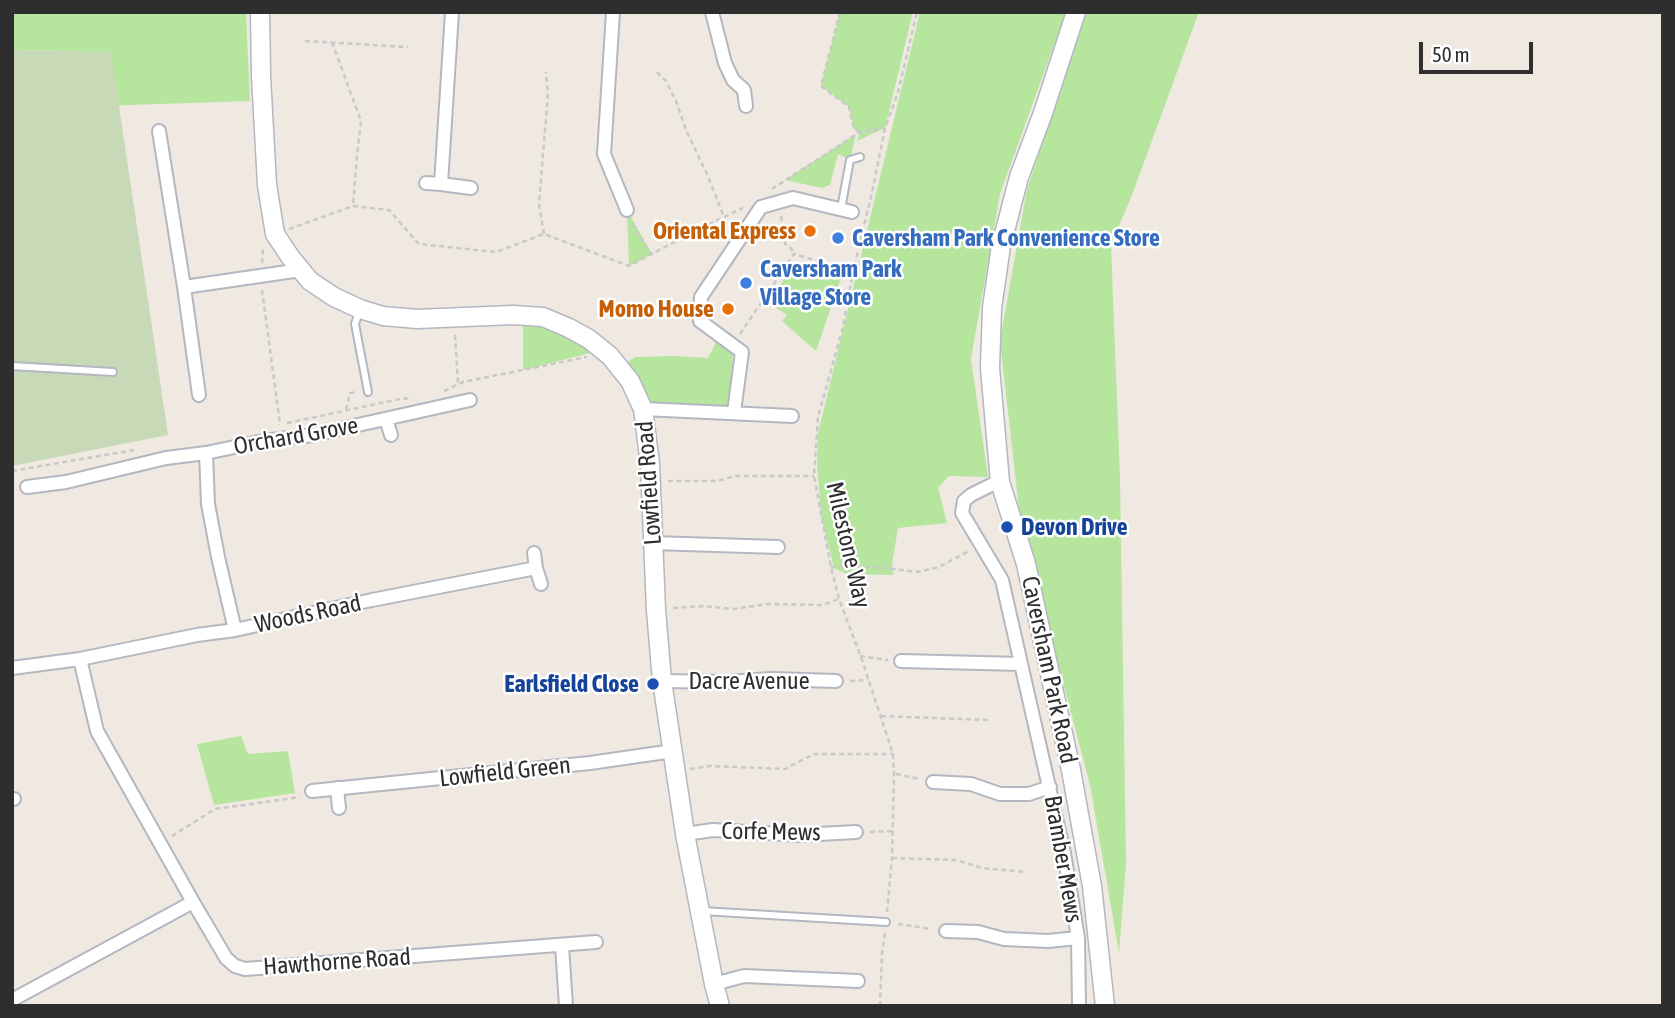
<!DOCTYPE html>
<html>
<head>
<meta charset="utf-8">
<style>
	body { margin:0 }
	#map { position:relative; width:1675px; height:1018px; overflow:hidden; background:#efe9e1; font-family:"Asap Condensed",sans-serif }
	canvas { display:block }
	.frame { position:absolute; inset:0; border:14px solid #2e2e2e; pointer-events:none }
	.scale { position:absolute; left:1419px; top:42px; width:114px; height:32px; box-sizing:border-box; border:4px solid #2e2e2e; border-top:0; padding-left:9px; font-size:21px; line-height:24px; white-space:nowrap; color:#2e2e2e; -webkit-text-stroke:5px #fff; paint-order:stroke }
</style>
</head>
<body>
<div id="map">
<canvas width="1675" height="1018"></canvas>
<div class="frame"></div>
<div class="scale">50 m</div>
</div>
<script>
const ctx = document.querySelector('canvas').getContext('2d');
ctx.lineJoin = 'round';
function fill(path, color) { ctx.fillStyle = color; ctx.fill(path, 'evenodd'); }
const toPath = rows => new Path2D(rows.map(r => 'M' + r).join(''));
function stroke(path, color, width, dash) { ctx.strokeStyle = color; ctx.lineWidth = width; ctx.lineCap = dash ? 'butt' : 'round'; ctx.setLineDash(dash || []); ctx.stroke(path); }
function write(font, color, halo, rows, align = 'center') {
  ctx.font = font + ' "Asap Condensed",sans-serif'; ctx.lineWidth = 5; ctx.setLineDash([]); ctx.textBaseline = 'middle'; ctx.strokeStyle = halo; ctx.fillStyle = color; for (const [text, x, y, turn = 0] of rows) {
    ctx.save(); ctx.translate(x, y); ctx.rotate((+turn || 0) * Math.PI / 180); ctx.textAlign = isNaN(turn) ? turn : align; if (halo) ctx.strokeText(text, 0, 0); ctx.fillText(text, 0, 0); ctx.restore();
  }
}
const green = toPath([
	[12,12,246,12,250,101,100,106,74,51,12,50],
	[840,12,913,12,885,128,857,141,860,132,854,129,849,107,821,86],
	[920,12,1066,12,1000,194,971,359,988,477,949,476,938,488,947,523,898,528,892,564,893,575,846,574,834,568,821,516,817,463,818,433],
	[1087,12,1199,12,1132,195,1111,245,1120,477,1126,863,1119,953,1090,785,1020,518,1000,341,1027,189],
	[856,134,850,160,838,154,830,185,822,188,785,180],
	[627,210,652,254,629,266],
	[794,263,842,275,816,351,782,321,787,315,769,303],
	[523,316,602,350,523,370],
	[717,340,733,352,730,400,722,412,643,409,618,367,636,357,673,356,708,358],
	[241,736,248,754,288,751,295,793,214,805,197,744]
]);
const cemetery = toPath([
	[12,50,111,52,168,435,12,466]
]);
const path = toPath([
	[840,12,821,86,849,107,854,129,860,132],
	[305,41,408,47],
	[332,42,361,121,357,155,353,206],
	[657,72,666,81,676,101,686,130,707,174,724,217],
	[772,189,860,132,885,128],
	[781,216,785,244,791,248,794,254],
	[632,223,639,237,651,253],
	[289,229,353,206,389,210,419,244,496,252,544,234,629,266,701,228,743,208],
	[544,234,539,204,548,93,546,72],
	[262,263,263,248],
	[262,290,280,424,279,425],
	[740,334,794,254,853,271],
	[455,335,458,384],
	[444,391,463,382,587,357],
	[346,410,350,393,358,392],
	[287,423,400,399,410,398],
	[12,471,134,450],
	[668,481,717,481,736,476,814,476],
	[831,567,877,567,917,572,939,567,969,551],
	[673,608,702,606,734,609,767,604,823,605,839,599],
	[860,656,888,660],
	[850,681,868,680],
	[881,716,989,720],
	[690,769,710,766,785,769,814,754,893,754],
	[896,774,920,779],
	[870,832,892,831],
	[172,836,215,809,300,797],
	[892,858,956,860,982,868,1025,872],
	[887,912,892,858,894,774,893,754,862,660,839,599,831,567,814,476,818,417,843,327,853,271,872,193,885,128,898,92,917,12],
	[898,924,932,929],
	[880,1006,882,953,885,932]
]);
const lane = toPath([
	[841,209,850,160,860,157],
	[359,312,355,324,368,392],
	[12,366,113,372],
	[702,911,886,922]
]);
const street = toPath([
	[452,12,441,184,471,188],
	[613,12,604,154,627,210],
	[712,12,725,63,733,80,744,90,746,106],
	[159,131,184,287,301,270],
	[426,183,441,184],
	[184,287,199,395],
	[643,409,792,416],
	[734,412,742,352,700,321,701,297,761,207,793,198,852,212],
	[386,419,391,435],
	[206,453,263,441,313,435,470,400],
	[1000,482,991,485,971,495,964,501,962,513,1002,580,1064,853,1078,938,1079,1006],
	[27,487,66,482,166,458,206,453,208,504,218,557,235,630],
	[653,543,778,547],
	[534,553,536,568],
	[541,584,536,568,372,600,235,630,197,635,80,659,97,731,193,902,226,958,235,966,245,969,596,942],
	[901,661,1021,664],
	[12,668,80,659],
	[662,681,727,682,771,679,836,681],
	[933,782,971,784,1000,794,1029,794,1050,787],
	[337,788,339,808],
	[312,791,590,763,673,751],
	[12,799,14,799],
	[685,834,713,830,800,835,856,832],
	[946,931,978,932,1004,939,1048,941,1078,938],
	[562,946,566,1006],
	[714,984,744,976,858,981],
	[12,1000,193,902]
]);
const secondary = toPath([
	[260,12,261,76,267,185,275,234,291,258,310,281,334,297,360,309,383,316,417,319,513,315,543,317,569,328,589,339,610,356,630,381,643,409,650,464,656,610,662,681,685,834,714,984,720,1006],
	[1076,12,1043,113,1019,177,1001,246,992,308,990,368,1000,482,1026,564,1071,770,1092,886,1105,1006]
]);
const markers = [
	[810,231,7,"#e8710a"],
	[838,238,7,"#3f7fe0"],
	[746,283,7,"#3f7fe0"],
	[728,309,7,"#e8710a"],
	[1007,527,7,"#1a4fb4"],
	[653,684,7,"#1a4fb4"]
];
const foodNames = [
	["Oriental Express",796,231],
	["Momo House",714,309]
];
const shopNames = [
	["Caversham Park Convenience Store",852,238],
	["Caversham Park",760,269],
	["Village Store",760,297]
];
const streetNames = [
	["Orchard Grove",296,436,-10],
	["Lowfield Road",649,483,-94],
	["Milestone Way",848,545,77],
	["Woods Road",308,614,-12],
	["Caversham Park Road",1049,670,78],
	["Dacre Avenue",749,681],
	["Lowfield Green",505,772,-6],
	["Corfe Mews",771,832,1],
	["Bramber Mews",1063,859,80],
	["Hawthorne Road",337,962,-4]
];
const transitNames = [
	["Devon Drive",1021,527],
	["Earlsfield Close",639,684,"right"]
];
fill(green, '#b6e59e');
fill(cemetery, '#c8d9b8');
stroke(lane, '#b4b7c1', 10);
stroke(street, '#b4b7c1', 16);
stroke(secondary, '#b4b7c1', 21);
stroke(path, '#c9c9c9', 2.5, [5, 3.5]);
stroke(lane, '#fff', 6);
stroke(street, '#fff', 12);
stroke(secondary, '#fff', 18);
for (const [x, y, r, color] of markers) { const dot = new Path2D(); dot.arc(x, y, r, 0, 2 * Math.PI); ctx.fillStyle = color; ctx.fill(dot); stroke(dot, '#fff', 2.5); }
write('bold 24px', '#c56008', '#fff', foodNames, 'right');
write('bold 24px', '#366cbe', '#fff', shopNames, 'left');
write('24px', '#2e2e2e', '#fff', streetNames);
write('bold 24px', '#164399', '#fff', transitNames, 'left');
</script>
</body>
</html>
